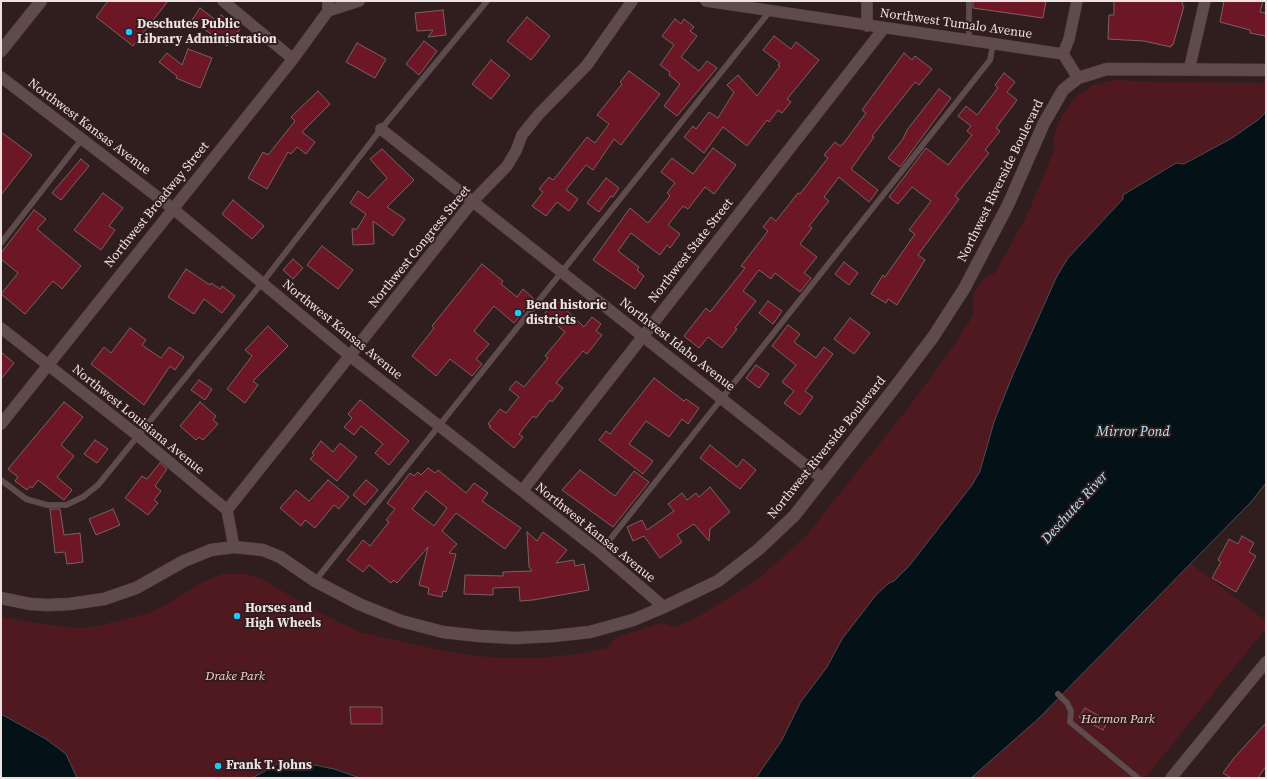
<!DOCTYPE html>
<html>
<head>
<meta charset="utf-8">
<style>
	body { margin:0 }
	#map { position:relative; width:1267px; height:779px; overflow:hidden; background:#301e1f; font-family:"Source Serif 4",serif }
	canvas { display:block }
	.frame { position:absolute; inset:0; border:2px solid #eee1e1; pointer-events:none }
</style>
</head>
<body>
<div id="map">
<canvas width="1267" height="779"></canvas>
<div class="frame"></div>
</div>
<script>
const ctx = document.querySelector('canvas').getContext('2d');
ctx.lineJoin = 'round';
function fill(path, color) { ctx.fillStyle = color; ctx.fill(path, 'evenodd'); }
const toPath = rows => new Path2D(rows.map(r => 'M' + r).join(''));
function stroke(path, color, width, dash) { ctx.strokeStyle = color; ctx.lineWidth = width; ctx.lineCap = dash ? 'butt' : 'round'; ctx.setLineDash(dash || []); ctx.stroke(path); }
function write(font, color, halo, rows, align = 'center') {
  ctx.font = font + ' "Source Serif 4",serif'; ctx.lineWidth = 4; ctx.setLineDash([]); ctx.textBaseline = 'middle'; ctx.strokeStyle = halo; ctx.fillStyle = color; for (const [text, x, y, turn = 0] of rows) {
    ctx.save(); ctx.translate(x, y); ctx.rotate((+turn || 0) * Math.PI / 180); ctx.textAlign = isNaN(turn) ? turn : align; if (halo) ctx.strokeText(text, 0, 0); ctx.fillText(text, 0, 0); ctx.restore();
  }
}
const green = toPath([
	[1115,80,1157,82,1266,83,1266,112,1258,120,1232,138,1184,164,1176,163,1123,195,1123,199,1108,214,1057,276,1014,372,994,422,980,471,972,485,909,566,894,581,889,583,842,639,827,667,800,703,782,740,756,778,360,778,280,763,252,778,77,778,66,754,46,739,1,714,1,616,22,621,67,627,82,628,101,625,146,614,162,607,201,583,222,574,247,574,262,579,314,610,359,632,449,652,496,658,541,658,585,653,607,648,617,637,661,623,675,627,698,617,757,580,806,536,908,408,948,354,973,316,973,295,983,279,996,272,1029,211,1053,152,1054,135,1061,118,1069,105,1078,95,1093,85],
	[1190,563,1266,621,1266,628,1145,778,971,778,1038,719]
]);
const water = toPath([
	[1266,112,1266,483,1251,502,1038,719,971,778,756,778,782,740,800,703,827,667,842,639,876,595,889,583,894,581,909,566,972,485,980,471,994,422,1014,372,1057,276,1068,258,1123,199,1123,195,1176,163,1184,164,1232,138,1258,120,1266,112],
	[1,714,46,739,66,754,77,778,1,778,1,714],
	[290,760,334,769,360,778,252,778,280,763,290,760]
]);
const building = toPath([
	[108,1,168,1,133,46,96,17,108,1],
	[973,1,1046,1,1043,18,973,8,973,1],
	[1114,1,1183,1,1182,5,1184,6,1173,45,1171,45,1171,47,1144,41,1108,39,1109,15,1114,15,1114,1],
	[1224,1,1263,1,1260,12,1266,13,1266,36,1250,33,1250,30,1220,22,1224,1],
	[200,8,217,21,221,15,240,29,227,46,192,20,200,8],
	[443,10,446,35,428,37,433,30,417,31,415,13,443,10],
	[527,17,550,36,531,60,507,41,527,17],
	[675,19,681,24,684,19,694,27,690,31,697,36,681,57,699,71,707,61,717,68,677,116,664,106,680,84,669,75,670,72,660,65,674,45,662,36,675,19],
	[774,36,791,49,796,42,819,60,787,99,791,102,782,113,778,110,769,122,767,120,747,146,723,127,704,153,684,137,693,126,696,129,709,112,718,118,734,92,727,85,738,75,757,96,780,66,778,65,780,63,763,50,774,36],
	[424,41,437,51,419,75,406,64,424,41],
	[357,43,386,59,375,78,346,62,357,43],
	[188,49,212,58,200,88,176,78,177,76,159,62,167,53,182,65,188,49],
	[904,53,912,60,915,56,932,69,919,85,915,82,872,136,874,137,851,169,878,190,869,202,839,177,824,197,829,201,809,226,812,228,800,244,817,257,804,273,811,278,800,292,775,273,771,279,759,270,743,291,756,301,735,328,737,329,722,348,708,337,699,348,684,336,706,308,710,312,745,268,741,266,768,231,763,227,771,217,776,221,798,193,800,194,828,158,824,155,835,142,840,146,843,144,866,113,862,110,904,53],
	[491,60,510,75,491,99,472,84,491,60],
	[629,71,660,94,621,145,614,139,593,170,586,165,566,190,578,199,569,211,557,202,546,216,532,206,543,192,539,189,549,177,553,180,559,173,587,137,595,143,609,124,597,115,622,84,620,82,629,71],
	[1004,73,1015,82,1007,92,1017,100,996,128,1000,131,985,150,989,153,955,196,959,199,918,255,925,260,897,305,888,299,886,303,871,294,883,275,885,277,915,234,909,230,931,201,912,187,898,204,889,197,926,148,948,165,972,135,967,131,971,126,958,116,966,106,977,115,998,88,995,85,1004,73],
	[939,89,951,98,900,167,888,158,903,139,907,130,939,89],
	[318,91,330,104,302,132,315,142,306,154,297,147,291,154,288,152,267,189,248,178,263,152,268,155,295,121,291,117,318,91],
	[1,132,32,155,1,195,1,132],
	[713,148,736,165,714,194,705,187,688,209,683,206,668,225,680,234,670,248,667,245,660,255,631,233,618,251,639,267,637,270,644,276,635,289,593,260,630,208,648,223,670,196,667,193,675,183,661,172,672,158,693,174,713,148],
	[382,149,414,180,387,207,405,219,393,236,373,221,374,244,353,245,352,229,357,229,366,214,350,203,358,191,368,198,387,178,370,159,382,149],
	[81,159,89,166,61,200,52,193,81,159],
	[606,178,619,188,613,197,611,196,599,212,587,203,606,178],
	[103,193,123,208,109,226,115,230,101,250,74,230,103,193],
	[233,200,264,226,252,239,222,214,233,200],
	[34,210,46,219,37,229,81,266,62,289,53,281,25,314,1,294,18,273,1,259,1,253,34,210],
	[322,246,353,270,338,289,307,265,322,246],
	[293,259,303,268,293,279,283,270,293,259],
	[844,262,858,273,849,285,835,274,844,262],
	[482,264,503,281,501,284,517,297,523,289,534,299,514,323,494,306,474,331,489,344,476,359,482,364,472,376,450,359,436,376,412,356,434,328,432,326,482,264],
	[186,269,210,285,211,283,220,289,222,286,235,296,222,313,204,299,194,314,168,297,186,269],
	[556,300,584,327,592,317,601,324,596,331,602,335,587,354,583,351,556,383,563,388,552,402,550,400,536,418,533,416,519,434,523,437,514,448,489,427,491,426,488,424,500,409,506,413,519,397,509,389,516,381,524,387,548,358,545,356,565,332,544,314,556,300],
	[768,301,782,311,773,324,759,313,768,301],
	[850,318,870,333,854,354,834,339,850,318],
	[788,325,800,334,794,342,816,358,824,347,833,354,805,391,813,397,800,415,784,403,794,391,782,382,796,365,772,346,788,325],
	[268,326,288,346,253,381,258,385,245,403,227,389,252,356,245,350,268,326],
	[130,328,146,340,142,345,161,358,169,347,184,357,175,370,170,366,144,405,91,364,104,347,111,353,130,328],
	[1,352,14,363,1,379,1,352],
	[756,365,769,374,759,388,746,378,756,365],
	[654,378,684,401,686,399,699,408,688,424,682,419,669,437,646,421,629,444,653,461,643,474,599,440,606,431,610,434,654,378],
	[199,380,212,389,205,400,191,390,199,380],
	[360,400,409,441,389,465,375,453,383,444,361,426,354,435,344,427,352,418,348,414,360,400],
	[64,402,83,417,61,445,74,456,57,477,72,490,64,500,38,480,32,488,30,486,27,490,15,481,18,477,8,469,64,402],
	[200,402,216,416,213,420,218,424,203,440,199,437,196,440,180,426,200,402],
	[95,440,108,449,97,463,84,454,95,440],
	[321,441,333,452,340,443,357,457,337,481,310,459,314,455,312,453,321,441],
	[710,445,737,467,743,459,756,470,740,489,700,458,710,445],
	[160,463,167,469,155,486,161,491,154,500,158,503,148,515,125,498,142,476,147,479,160,463],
	[428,468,435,473,438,470,466,493,474,483,488,493,482,501,521,528,505,549,456,513,442,531,457,544,449,553,456,554,446,592,443,591,442,597,428,594,429,588,419,585,428,547,397,583,394,580,391,583,369,565,363,572,347,560,363,540,370,546,389,522,386,520,395,509,387,503,410,473,414,476,418,472,421,475,428,468],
	[426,491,447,508,434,526,412,509,426,491],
	[580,470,615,496,634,471,649,482,613,527,562,490,580,470],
	[328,480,349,497,339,509,334,505,315,528,305,520,301,526,280,508,296,490,309,501,328,480],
	[366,480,378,490,365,505,353,495,366,480],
	[710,487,730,512,710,529,709,541,694,524,677,535,682,542,660,558,644,536,633,541,627,527,642,520,647,530,674,511,668,504,682,493,687,500,696,493,699,497,710,487],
	[50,509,60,509,64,535,80,533,83,562,67,564,65,552,55,553,50,509],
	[113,509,120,525,96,535,89,519,113,509],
	[527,532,537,541,543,532,567,550,556,563,574,560,575,566,584,564,589,590,533,600,520,601,519,587,493,588,493,595,464,594,465,575,503,576,503,572,532,571,529,567,527,532],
	[1242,536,1254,543,1249,552,1256,556,1236,592,1212,578,1221,562,1218,560,1229,539,1238,544,1242,536],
	[350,707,382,707,382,724,351,724,350,707],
	[1085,708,1108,721,1103,730,1079,717,1085,708],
	[1266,723,1266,766,1258,778,1231,778,1223,773,1234,758,1266,723]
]);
const service = toPath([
	[969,1,969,40],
	[1,243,82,139],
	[1,480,26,499,47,505,66,505,83,497,98,485,262,283,381,129,487,1],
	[600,552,990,60,993,44],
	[315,581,770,11],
	[1058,694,1067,703,1071,711,1070,722,1138,778]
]);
const minor = toPath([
	[223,1,293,59],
	[706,1,1063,54,1078,78],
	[328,11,359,1],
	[867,26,867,1],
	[1063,54,1069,39,1077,1],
	[1189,70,1205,1],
	[1,77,172,208,350,356,600,552,664,607],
	[381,129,823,479],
	[1,328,137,435,227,510,234,547],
	[1,424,293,59,328,11,328,1],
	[522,491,884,28],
	[227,510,473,201,507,166,516,151,522,135,539,114,587,65,632,1],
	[1171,778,1266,662]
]);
const tertiary = toPath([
	[1,598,30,604,48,605,70,604,104,599,136,588,184,561,211,550,234,547,263,550,280,557,315,581,359,604,401,621,443,632,479,636,515,638,553,636,590,632,633,620,664,607,718,581,759,549,794,516,892,391,933,337,964,289,1008,205,1044,123,1063,90,1078,78,1107,69,1266,70]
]);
const secondary = toPath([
	[1,51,41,1]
]);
const markers = [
	[129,32,4,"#1acafc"],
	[518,313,4,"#1acafc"],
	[237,616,4,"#1acafc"],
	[218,766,4,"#1acafc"]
];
const streetNames = [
	["Northwest Tumalo Avenue",956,24,8],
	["Northwest Kansas Avenue",89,127,37],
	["Northwest Riverside Boulevard",1001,181,-64],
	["Northwest Broadway Street",157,205,-51],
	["Northwest Congress Street",420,247,-51],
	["Northwest State Street",691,251,-52],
	["Northwest Kansas Avenue",342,330,39],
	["Northwest Idaho Avenue",677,345,38],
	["Northwest Louisiana Avenue",138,420,39],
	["Northwest Riverside Boulevard",827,448,-51],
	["Northwest Kansas Avenue",595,533,39]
];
const poiNames = [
	["Deschutes Public",137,25],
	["Library Administration",137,40],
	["Bend historic",526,306],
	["districts",526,321],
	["Horses and",245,609],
	["High Wheels",245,624],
	["Frank T. Johns",226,766]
];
const parkNames = [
	["Drake Park",235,677],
	["Harmon Park",1118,720]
];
const waterNames = [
	["Mirror Pond",1133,432],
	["Deschutes River",1075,508,-48]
];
fill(green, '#501920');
fill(water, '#041117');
stroke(water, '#4a4f54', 1);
fill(building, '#6d1626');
stroke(building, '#786263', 1);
stroke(service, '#4b3b3d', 6);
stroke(minor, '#4b3b3d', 12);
stroke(tertiary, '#4b3b3d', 13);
stroke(secondary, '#4b3b3d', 13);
stroke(service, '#604b4c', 5.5);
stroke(minor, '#604b4c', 11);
stroke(tertiary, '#604b4c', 12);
stroke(secondary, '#604b4c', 12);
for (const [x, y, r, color] of markers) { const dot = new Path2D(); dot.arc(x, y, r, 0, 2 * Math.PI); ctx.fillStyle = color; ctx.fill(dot); stroke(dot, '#301e1f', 1.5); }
write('13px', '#eee1e1', '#301e1f', streetNames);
write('bold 13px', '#eee1e1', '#301e1f', poiNames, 'left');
write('italic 13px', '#fec9cb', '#301e1f', parkNames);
write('italic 14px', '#b2e5fa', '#301e1f', waterNames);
</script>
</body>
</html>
